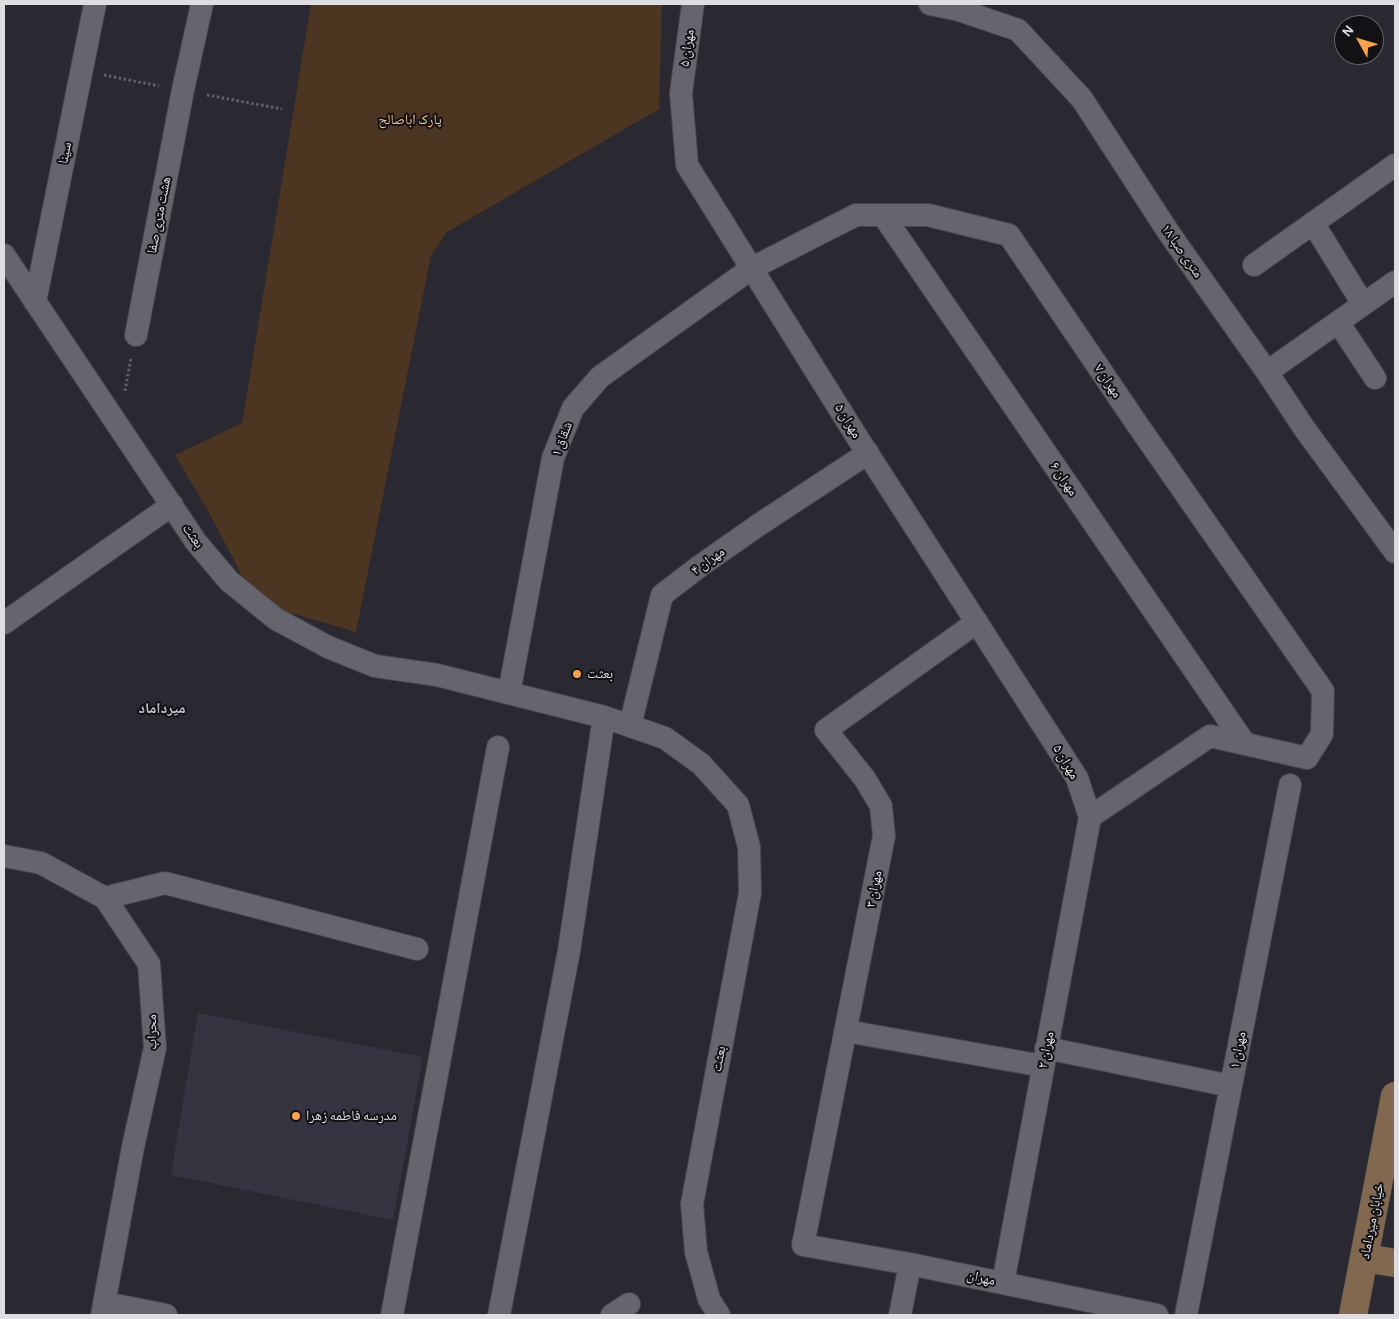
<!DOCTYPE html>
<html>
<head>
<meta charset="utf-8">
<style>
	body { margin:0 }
	#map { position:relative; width:1399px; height:1319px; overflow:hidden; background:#2a2830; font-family:"Alegreya Sans",sans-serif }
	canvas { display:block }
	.frame { position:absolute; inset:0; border:5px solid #dedde2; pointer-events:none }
	.north { position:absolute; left:1334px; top:15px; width:50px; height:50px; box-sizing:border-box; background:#121215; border:1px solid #646367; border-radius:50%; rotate:309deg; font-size:14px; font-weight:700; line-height:20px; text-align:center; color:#dedde2 }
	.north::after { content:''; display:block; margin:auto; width:18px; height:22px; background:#f8a04b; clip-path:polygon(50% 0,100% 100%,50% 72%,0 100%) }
</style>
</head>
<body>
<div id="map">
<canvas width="1399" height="1319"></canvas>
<div class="frame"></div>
<div class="north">N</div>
</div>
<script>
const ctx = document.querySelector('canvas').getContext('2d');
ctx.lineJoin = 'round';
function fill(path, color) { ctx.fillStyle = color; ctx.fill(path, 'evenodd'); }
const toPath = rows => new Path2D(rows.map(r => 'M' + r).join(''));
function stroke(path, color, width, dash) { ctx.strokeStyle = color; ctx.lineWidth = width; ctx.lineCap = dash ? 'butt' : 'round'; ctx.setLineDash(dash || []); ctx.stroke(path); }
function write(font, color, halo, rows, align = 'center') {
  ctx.font = font + ' "Alegreya Sans","Noto Naskh Arabic",sans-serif'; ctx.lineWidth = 4; ctx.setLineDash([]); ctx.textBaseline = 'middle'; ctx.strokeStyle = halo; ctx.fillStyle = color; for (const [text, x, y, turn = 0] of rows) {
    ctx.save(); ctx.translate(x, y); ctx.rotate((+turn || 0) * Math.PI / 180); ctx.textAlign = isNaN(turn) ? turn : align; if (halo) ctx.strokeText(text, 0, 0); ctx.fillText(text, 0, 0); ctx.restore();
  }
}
const built = toPath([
	[198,1013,423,1057,393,1220,171,1175]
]);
const green = toPath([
	[311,4,662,4,659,109,447,232,431,255,356,632,256,603,212,518,175,455,242,423]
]);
const path = toPath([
	[104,75,159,86],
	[207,95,282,109],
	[125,391,131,358]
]);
const street = toPath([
	[693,4,681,93,687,165,857,437,1077,778,1090,817,1003,1283],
	[930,4,959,10,1018,30,1082,99,1169,233,1267,372,1304,428,1395,552],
	[883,215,1245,744],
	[1313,223,1363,304],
	[4,255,196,542,229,581,276,619,328,647,375,666,437,675,604,717,665,738,701,764,738,805,749,847,750,893,692,1204,696,1252,709,1299,719,1315],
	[1254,265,1395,165],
	[35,302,95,4],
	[1338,322,1375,378],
	[136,335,183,90,202,4],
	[1267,372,1395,282],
	[977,622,826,730,865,779,881,806,884,836,803,1245,910,1264,1157,1315],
	[4,623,172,505],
	[509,693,553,458,573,408,600,377,752,268,856,215,928,215,1009,235,1137,424,1323,691,1322,734,1307,758,1210,736,1090,817],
	[630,726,662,595,700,566,757,526,868,453],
	[4,856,41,863,105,898,149,964,155,1048,133,1147,102,1315],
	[105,898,165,883,417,949],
	[846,1031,1043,1066],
	[1046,1048,1231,1086],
	[105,1303,166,1315],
	[392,1315,498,747],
	[499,1315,569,951,604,717],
	[612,1315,629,1304],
	[900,1315,910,1264],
	[1186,1315,1290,785]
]);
const secondary = toPath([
	[1365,1258,1395,1263],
	[1353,1315,1395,1096]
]);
const markers = [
	[577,674,5,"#f8a04b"],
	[296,1116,5,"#f8a04b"]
];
const streetNames = [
	["مهران ۵",687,48,-82],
	["سینا",65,153,-79],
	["هشت متری صفا",159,215,-79],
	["متری صبا ۱۸",1182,251,55],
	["مهران ۷",1108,381,56],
	["مهران ۵",848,421,58],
	["شقاق ۱",562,439,-69],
	["مهران ۶",1064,479,56],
	["بعثت",193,536,54],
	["مهران ۴",708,561,-36],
	["مهران ۵",1066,762,59],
	["مهران ۳",874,889,-79],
	["محراب",152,1032,-91],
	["مهران ۲",1046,1050,-79],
	["مهران ۱",1238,1050,-79],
	["بعثت",719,1059,-80],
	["خیابان میرداماد",1372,1221,-79],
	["مهران",981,1278,12]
];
const parkNames = [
	["پارک اباصالح",410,120]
];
const poiNames = [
	["بعثت",587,674],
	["مدرسه فاطمه زهرا",306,1116]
];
const neighbourhoodNames = [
	["میرداماد",162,708]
];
fill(built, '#363441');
fill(green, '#4c3521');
stroke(street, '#47464d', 24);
stroke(secondary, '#47464d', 29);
stroke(path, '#616067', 3, [2.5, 2.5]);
stroke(street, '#66656e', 22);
stroke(secondary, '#81684f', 28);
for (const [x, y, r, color] of markers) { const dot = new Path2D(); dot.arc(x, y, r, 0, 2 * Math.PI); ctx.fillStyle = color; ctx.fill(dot); stroke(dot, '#121215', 2); }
write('14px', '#dedde2', '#121215', streetNames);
write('14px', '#fbc494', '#121215', parkNames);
write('14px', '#dedde2', '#121215', poiNames, 'left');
write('bold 15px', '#c2c0ca', '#121215', neighbourhoodNames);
</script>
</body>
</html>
